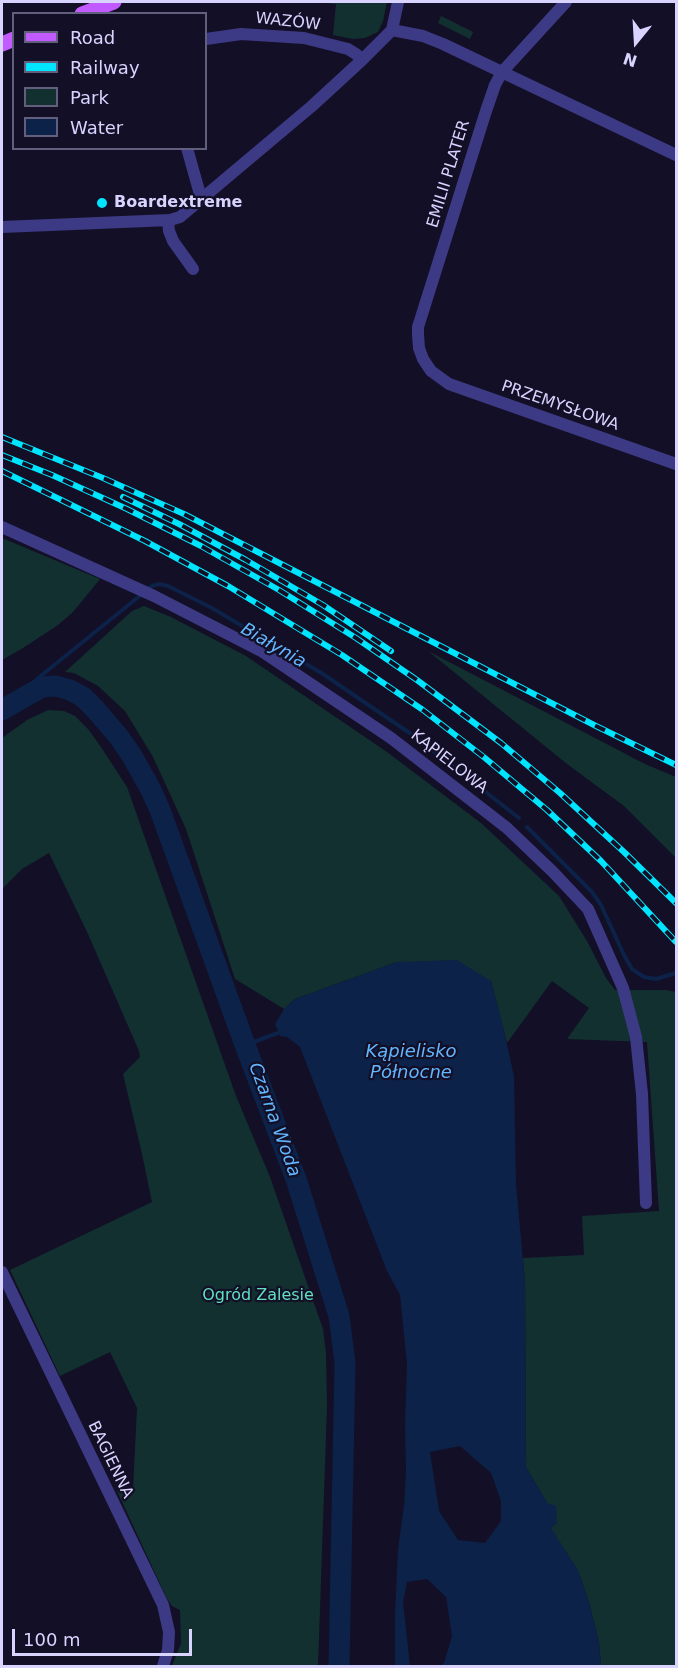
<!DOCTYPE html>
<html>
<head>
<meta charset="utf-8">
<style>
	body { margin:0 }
	#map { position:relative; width:678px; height:1668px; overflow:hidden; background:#130f26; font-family:"DejaVu Sans",sans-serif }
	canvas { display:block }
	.frame { position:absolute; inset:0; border:3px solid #d9d4ff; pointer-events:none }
	.legend { position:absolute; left:12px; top:12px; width:195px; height:138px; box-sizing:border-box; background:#130f26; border:2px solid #625e7d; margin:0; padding:8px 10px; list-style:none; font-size:18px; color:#d9d4ff }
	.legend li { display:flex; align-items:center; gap:12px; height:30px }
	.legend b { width:30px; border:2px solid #625e7d }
	.north { position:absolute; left:606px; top:12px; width:60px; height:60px; -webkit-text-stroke:4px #130f26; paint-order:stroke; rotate:198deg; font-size:16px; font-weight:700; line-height:24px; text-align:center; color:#d9d4ff }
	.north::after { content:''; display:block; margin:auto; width:21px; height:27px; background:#d9d4ff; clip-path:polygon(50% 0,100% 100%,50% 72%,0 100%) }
	.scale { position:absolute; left:12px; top:1629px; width:180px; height:27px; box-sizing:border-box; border:3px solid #d9d4ff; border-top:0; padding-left:8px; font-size:18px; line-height:21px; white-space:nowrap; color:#d9d4ff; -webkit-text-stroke:4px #130f26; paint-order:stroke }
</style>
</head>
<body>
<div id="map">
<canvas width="678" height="1668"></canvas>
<div class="frame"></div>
<ul class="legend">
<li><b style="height:8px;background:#c25bff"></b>Road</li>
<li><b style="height:8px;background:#00e5ff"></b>Railway</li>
<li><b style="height:16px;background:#12302f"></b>Park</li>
<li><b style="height:16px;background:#0c2248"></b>Water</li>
</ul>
<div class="north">N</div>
<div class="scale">100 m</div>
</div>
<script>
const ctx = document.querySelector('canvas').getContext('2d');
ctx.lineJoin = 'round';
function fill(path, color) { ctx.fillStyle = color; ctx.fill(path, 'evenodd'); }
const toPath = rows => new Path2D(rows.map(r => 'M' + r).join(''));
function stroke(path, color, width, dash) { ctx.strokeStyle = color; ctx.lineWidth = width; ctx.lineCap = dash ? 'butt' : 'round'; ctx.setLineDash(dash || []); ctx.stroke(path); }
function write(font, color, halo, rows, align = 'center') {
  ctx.font = font + ' "DejaVu Sans",sans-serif'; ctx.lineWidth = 4.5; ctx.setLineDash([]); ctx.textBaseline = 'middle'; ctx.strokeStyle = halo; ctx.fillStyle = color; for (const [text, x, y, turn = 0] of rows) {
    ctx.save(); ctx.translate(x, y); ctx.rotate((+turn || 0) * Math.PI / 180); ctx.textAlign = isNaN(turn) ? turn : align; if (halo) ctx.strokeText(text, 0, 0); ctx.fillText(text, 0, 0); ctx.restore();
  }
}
const green = toPath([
	[315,2,387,2,383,21,378,32,365,38,353,39,333,35,336,4],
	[441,16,473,32,470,39,438,23],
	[2,538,100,579,73,612,58,625,23,648,2,660],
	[144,606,171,617,246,656,387,752,481,823,559,896,587,941,606,978,615,990,666,990,676,992,676,1666,601,1666,599,1643,589,1602,578,1571,550,1528,547,1503,526,1467,525,1283,523,1258,584,1255,582,1216,659,1211,647,1042,567,1039,589,1008,552,981,507,1043,491,981,397,962,295,999,284,1009,235,979,186,829,153,757,125,711,98,686,74,673,65,672,132,611],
	[428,651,645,764,676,777,676,858,624,806,567,764],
	[48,710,64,711,75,716,88,729,101,747,127,787,236,1096,270,1177,323,1329,326,1353,327,1407,318,1666,172,1666,181,1643,180,1610,172,1606,167,1599,117,1491,133,1490,137,1408,110,1352,60,1376,10,1270,152,1202,142,1154,123,1074,140,1057,139,1051,88,934,49,853,22,869,2,889,2,738,27,720]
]);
const water = toPath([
	[457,960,491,981,502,1022,514,1076,516,1184,525,1283,526,1467,547,1503,556,1506,557,1523,551,1528,578,1570,589,1602,599,1643,601,1666,440,1666,444,1663,452,1636,446,1597,427,1579,407,1582,403,1602,410,1666,395,1666,395,1615,398,1550,404,1505,406,1471,405,1425,407,1364,400,1295,387,1271,300,1047,287,1037,280,1036,275,1024,284,1009,295,999,397,962],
	[460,1446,491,1473,501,1501,501,1521,485,1543,458,1540,439,1511,430,1452]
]);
const stream = toPath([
	[31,693,37,679,152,586,159,584,168,586,212,608,323,674,414,736,519,818],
	[527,827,592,892,601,905,624,955,632,969,644,977,656,979,676,973],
	[245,1045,278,1033]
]);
const river = toPath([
	[2,710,42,687,56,686,70,690,83,697,95,709,119,737,132,756,150,788,160,810,245,1045,296,1179,339,1316,345,1363,339,1666]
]);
const minor = toPath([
	[566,2,502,72,495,85,486,111,418,327,418,335,419,348,423,359,431,371,449,384,676,464],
	[392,30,423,36,443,44,676,155],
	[206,39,241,34,304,38,348,49,356,54,362,60],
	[187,148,201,198],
	[168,220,169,231,173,241,193,269],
	[2,227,170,220,180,217,312,106,362,60,392,30,398,2],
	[2,527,154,596,263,652,391,738,507,828,553,872,588,909,623,988,636,1037,642,1094,646,1203],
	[2,1272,163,1605,169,1632,168,1650,163,1666]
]);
const primary = toPath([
	[82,14,114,2],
	[2,44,14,39]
]);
const rail = toPath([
	[2,437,103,478,184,514,596,726,676,765],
	[2,455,52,475,127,509,201,546,279,590,356,638,417,680,501,743,560,793,624,852,676,903],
	[2,471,145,541,228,586,342,655,423,710,485,758,547,810,601,861,676,942],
	[123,497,179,524,246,560,323,605,391,651]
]);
const markers = [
	[102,203,6,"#00e5ff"]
];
const streetNames = [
	["WAZÓW",288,22,6],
	["EMILII PLATER",449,174,-73],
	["PRZEMYSŁOWA",560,406,19],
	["KĄPIELOWA",449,762,38],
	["BAGIENNA",110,1460,64]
];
const poiNames = [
	["Boardextreme",114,203]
];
const parkNames = [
	["Ogród Zalesie",258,1296]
];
const waterNames = [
	["Białynia",273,646,30],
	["Kąpielisko",411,1052],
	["Północne",411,1073],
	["Czarna Woda",274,1120,70]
];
fill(green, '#12302f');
fill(water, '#0c2248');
stroke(stream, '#0c2248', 4);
stroke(river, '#0c2248', 21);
stroke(minor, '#3d3a85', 12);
stroke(primary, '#c25bff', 15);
stroke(rail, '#00e5ff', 6);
stroke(rail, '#130f26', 4, [11]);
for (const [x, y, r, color] of markers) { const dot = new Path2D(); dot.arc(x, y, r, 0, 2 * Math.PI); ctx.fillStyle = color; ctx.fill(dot); stroke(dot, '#130f26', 2); }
write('16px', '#d9d4ff', '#130f26', streetNames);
write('bold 16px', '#d9d4ff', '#130f26', poiNames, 'left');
write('16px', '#5fe0c0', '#130f26', parkNames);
write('italic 18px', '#62b6ff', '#130f26', waterNames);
</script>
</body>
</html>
